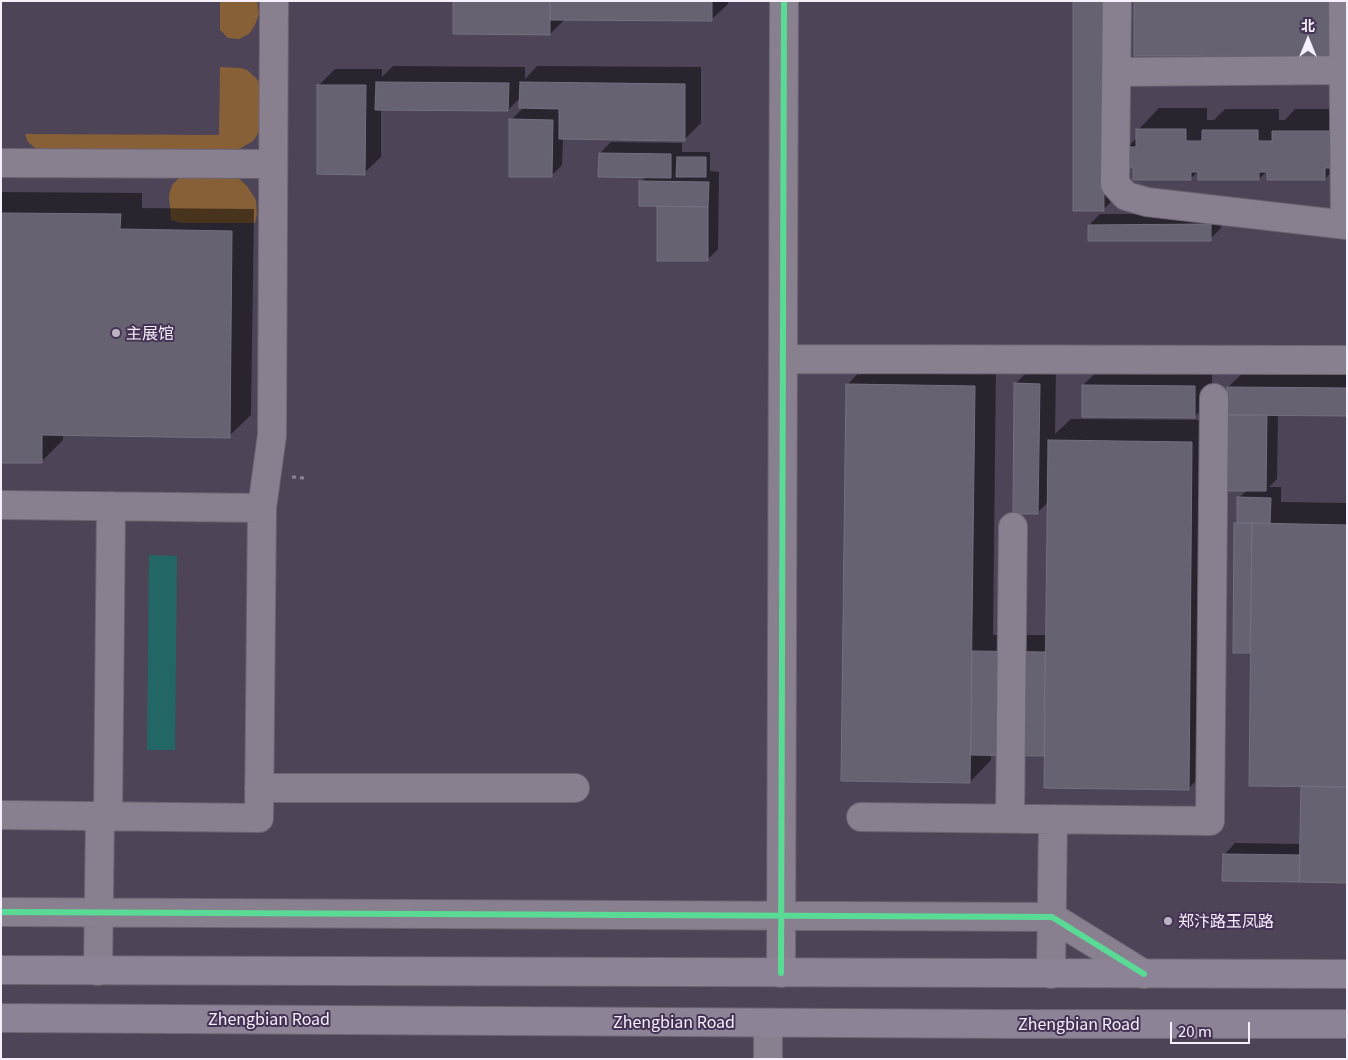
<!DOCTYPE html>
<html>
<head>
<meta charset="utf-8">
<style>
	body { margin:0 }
	#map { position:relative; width:1348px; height:1060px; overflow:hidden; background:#4e4457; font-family:Georgia,"Noto Sans SC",serif }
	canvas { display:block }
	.frame { position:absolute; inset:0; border:2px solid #f6effc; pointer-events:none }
	.north { position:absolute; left:1283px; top:15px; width:50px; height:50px; -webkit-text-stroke:4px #443254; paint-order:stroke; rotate:0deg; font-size:14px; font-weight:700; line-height:20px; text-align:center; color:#f6effc }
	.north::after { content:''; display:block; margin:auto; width:18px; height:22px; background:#f6effc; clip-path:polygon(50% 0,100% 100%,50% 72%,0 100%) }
	.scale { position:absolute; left:1170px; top:1022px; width:80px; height:22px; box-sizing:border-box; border:2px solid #f6effc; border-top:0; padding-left:6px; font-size:15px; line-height:18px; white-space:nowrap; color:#f6effc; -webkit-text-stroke:4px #443254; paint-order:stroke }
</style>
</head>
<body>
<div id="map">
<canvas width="1348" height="1060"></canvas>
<div class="frame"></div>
<div class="north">北</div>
<div class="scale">20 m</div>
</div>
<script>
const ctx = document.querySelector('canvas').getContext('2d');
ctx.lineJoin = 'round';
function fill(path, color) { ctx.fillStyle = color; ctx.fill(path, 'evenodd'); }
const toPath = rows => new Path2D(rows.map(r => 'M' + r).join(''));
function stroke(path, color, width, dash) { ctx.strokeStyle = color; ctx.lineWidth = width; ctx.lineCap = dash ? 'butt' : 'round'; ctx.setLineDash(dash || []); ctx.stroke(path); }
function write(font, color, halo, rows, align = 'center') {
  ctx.font = font + ' Georgia,"Noto Sans SC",serif'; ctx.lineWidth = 4; ctx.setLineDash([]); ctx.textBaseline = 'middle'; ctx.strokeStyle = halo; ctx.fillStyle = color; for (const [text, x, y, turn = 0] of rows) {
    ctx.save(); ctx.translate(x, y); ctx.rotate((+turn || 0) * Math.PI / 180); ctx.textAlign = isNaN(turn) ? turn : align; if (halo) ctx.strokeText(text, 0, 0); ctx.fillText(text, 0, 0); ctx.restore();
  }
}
const green = toPath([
	[220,1,257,1,259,14,255,25,249,34,239,39,228,38,220,30],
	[220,67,241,68,247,70,257,79,261,87,261,129,253,141,236,151,53,153,35,148,28,142,25,134,219,135],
	[182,175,236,176,247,186,256,200,257,214,255,223,182,223,171,220,169,195,172,185]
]);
const water = toPath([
	[149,555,177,556,175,750,147,750]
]);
const shadow = toPath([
	[454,1,728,1,728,4,711,20,565,19,550,34],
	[1074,1,1119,1,1120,193,1103,210],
	[393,66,525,67,525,79,537,66,701,67,701,123,684,140,563,138,562,165,551,176,511,120,524,107,521,97,508,110,381,108,381,157,364,173,319,85,335,69,382,69,382,77],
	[1159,108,1207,108,1207,120,1214,120,1225,109,1279,109,1279,120,1285,120,1295,109,1347,109,1346,157,1325,179,1268,170,1259,179,1200,170,1190,179,1135,166,1127,147,1138,137,1138,130],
	[611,142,682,143,682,152,710,152,710,171,719,172,718,249,707,260,659,205,641,182,646,177,600,153],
	[1,192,142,193,142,208,254,209,251,415,229,436,63,434,63,440,41,462,1,461],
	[1100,214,1221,214,1221,228,1210,239,1089,225],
	[868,363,996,364,993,635,1047,635,1048,502,1038,512,1015,384,1032,367,1056,368,1055,434,1071,419,1213,420,1210,767,1188,789,1046,755,991,754,991,760,970,782,847,385],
	[1100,369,1212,370,1212,400,1195,416,1083,385],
	[1245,371,1347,372,1347,415,1278,414,1277,479,1269,487,1281,487,1281,502,1347,503,1347,881,1224,855,1235,843,1301,844,1302,785,1252,650,1250,652,1235,524,1238,521,1239,498,1247,490,1228,387]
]);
const building = toPath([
	[453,1,550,1,550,35,453,34,453,1],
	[550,1,712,1,712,21,550,20,550,1],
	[1073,1,1103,1,1104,211,1073,211,1073,1],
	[1134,1,1332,1,1332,57,1260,57,1260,62,1246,62,1246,57,1218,56,1218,62,1205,62,1205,56,1134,56,1134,1],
	[376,82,509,83,508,111,375,110,376,82],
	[520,82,685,84,685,141,559,139,559,109,519,108,520,82],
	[317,85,366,85,365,175,317,174,317,85],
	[509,119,553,120,552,177,509,177,509,119],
	[1136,129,1186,129,1186,141,1202,141,1202,130,1258,130,1258,141,1272,141,1272,131,1333,131,1336,168,1325,168,1325,180,1267,180,1267,172,1259,172,1259,180,1198,180,1198,172,1191,172,1191,180,1133,180,1133,168,1126,167,1126,147,1136,147,1136,129],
	[599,153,671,154,671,178,598,177,599,153],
	[677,157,706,157,706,177,676,177,677,157],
	[639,181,709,182,708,207,639,206,639,181],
	[657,206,708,207,708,261,657,261,657,206],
	[1,213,121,214,120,229,232,231,230,438,42,435,42,463,1,463,1,213],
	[1211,224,1211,241,1088,241,1088,225,1211,224],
	[1014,383,1040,384,1038,514,1013,514,1014,383],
	[846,384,975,386,970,783,841,781,846,384],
	[1082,385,1195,386,1195,418,1082,417,1082,385],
	[1227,387,1347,388,1347,416,1227,415,1227,387],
	[1227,415,1267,415,1266,491,1226,491,1227,415],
	[1048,440,1192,442,1189,790,1044,788,1048,440],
	[1237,497,1271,498,1270,524,1237,523,1237,497],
	[1234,523,1252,523,1250,653,1233,653,1234,523],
	[1252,523,1347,525,1347,787,1249,786,1252,523],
	[972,651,1045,652,1044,756,971,755,972,651],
	[1301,786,1347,787,1347,883,1299,882,1301,786],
	[1223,854,1300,855,1299,882,1222,881,1223,854]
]);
const path = toPath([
	[292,477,304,478]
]);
const minor = toPath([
	[1117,1,1115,184,1126,196,1147,202,1347,225],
	[1343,1,1345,225],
	[1117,72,1347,70],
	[1,163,273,164],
	[783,359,1347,360],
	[1,505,262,508,259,818,1,815],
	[262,508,272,435,274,1],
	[259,788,575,788],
	[108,816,111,506],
	[861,817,1210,821,1214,398],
	[1010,818,1013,527],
	[1,912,1052,917,1144,974],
	[98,971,100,816],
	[781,973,784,1],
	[1051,974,1053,819],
	[768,1059,768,1023]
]);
const major = toPath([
	[1,970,1347,974],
	[1,1018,1006,1024,1347,1024]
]);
const cycleway = toPath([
	[1,912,1052,917,1144,974],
	[781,973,784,1]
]);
const markers = [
	[116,333,5,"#bbb3c2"],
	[1168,921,5,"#bbb3c2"]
];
const poiNames = [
	["主展馆",126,333],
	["郑汴路玉凤路",1178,921]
];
const streetNames = [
	["Zhengbian Road",269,1019],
	["Zhengbian Road",674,1022],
	["Zhengbian Road",1079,1024]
];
fill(green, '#876037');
fill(water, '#226765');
fill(shadow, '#0007');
fill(building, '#676272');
stroke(building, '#746f80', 1);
stroke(minor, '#6b6372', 30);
stroke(major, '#6b6372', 30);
stroke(path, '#8a8492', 3, [4, 4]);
stroke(minor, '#89808f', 28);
stroke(major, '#8d8396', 28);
stroke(cycleway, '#5adb95', 6);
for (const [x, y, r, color] of markers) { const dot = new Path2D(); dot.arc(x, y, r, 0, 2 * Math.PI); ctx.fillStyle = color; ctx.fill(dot); stroke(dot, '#443254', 2); }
write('16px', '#f6effc', '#443254', poiNames, 'left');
write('16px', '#f6effc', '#443254', streetNames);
</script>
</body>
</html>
